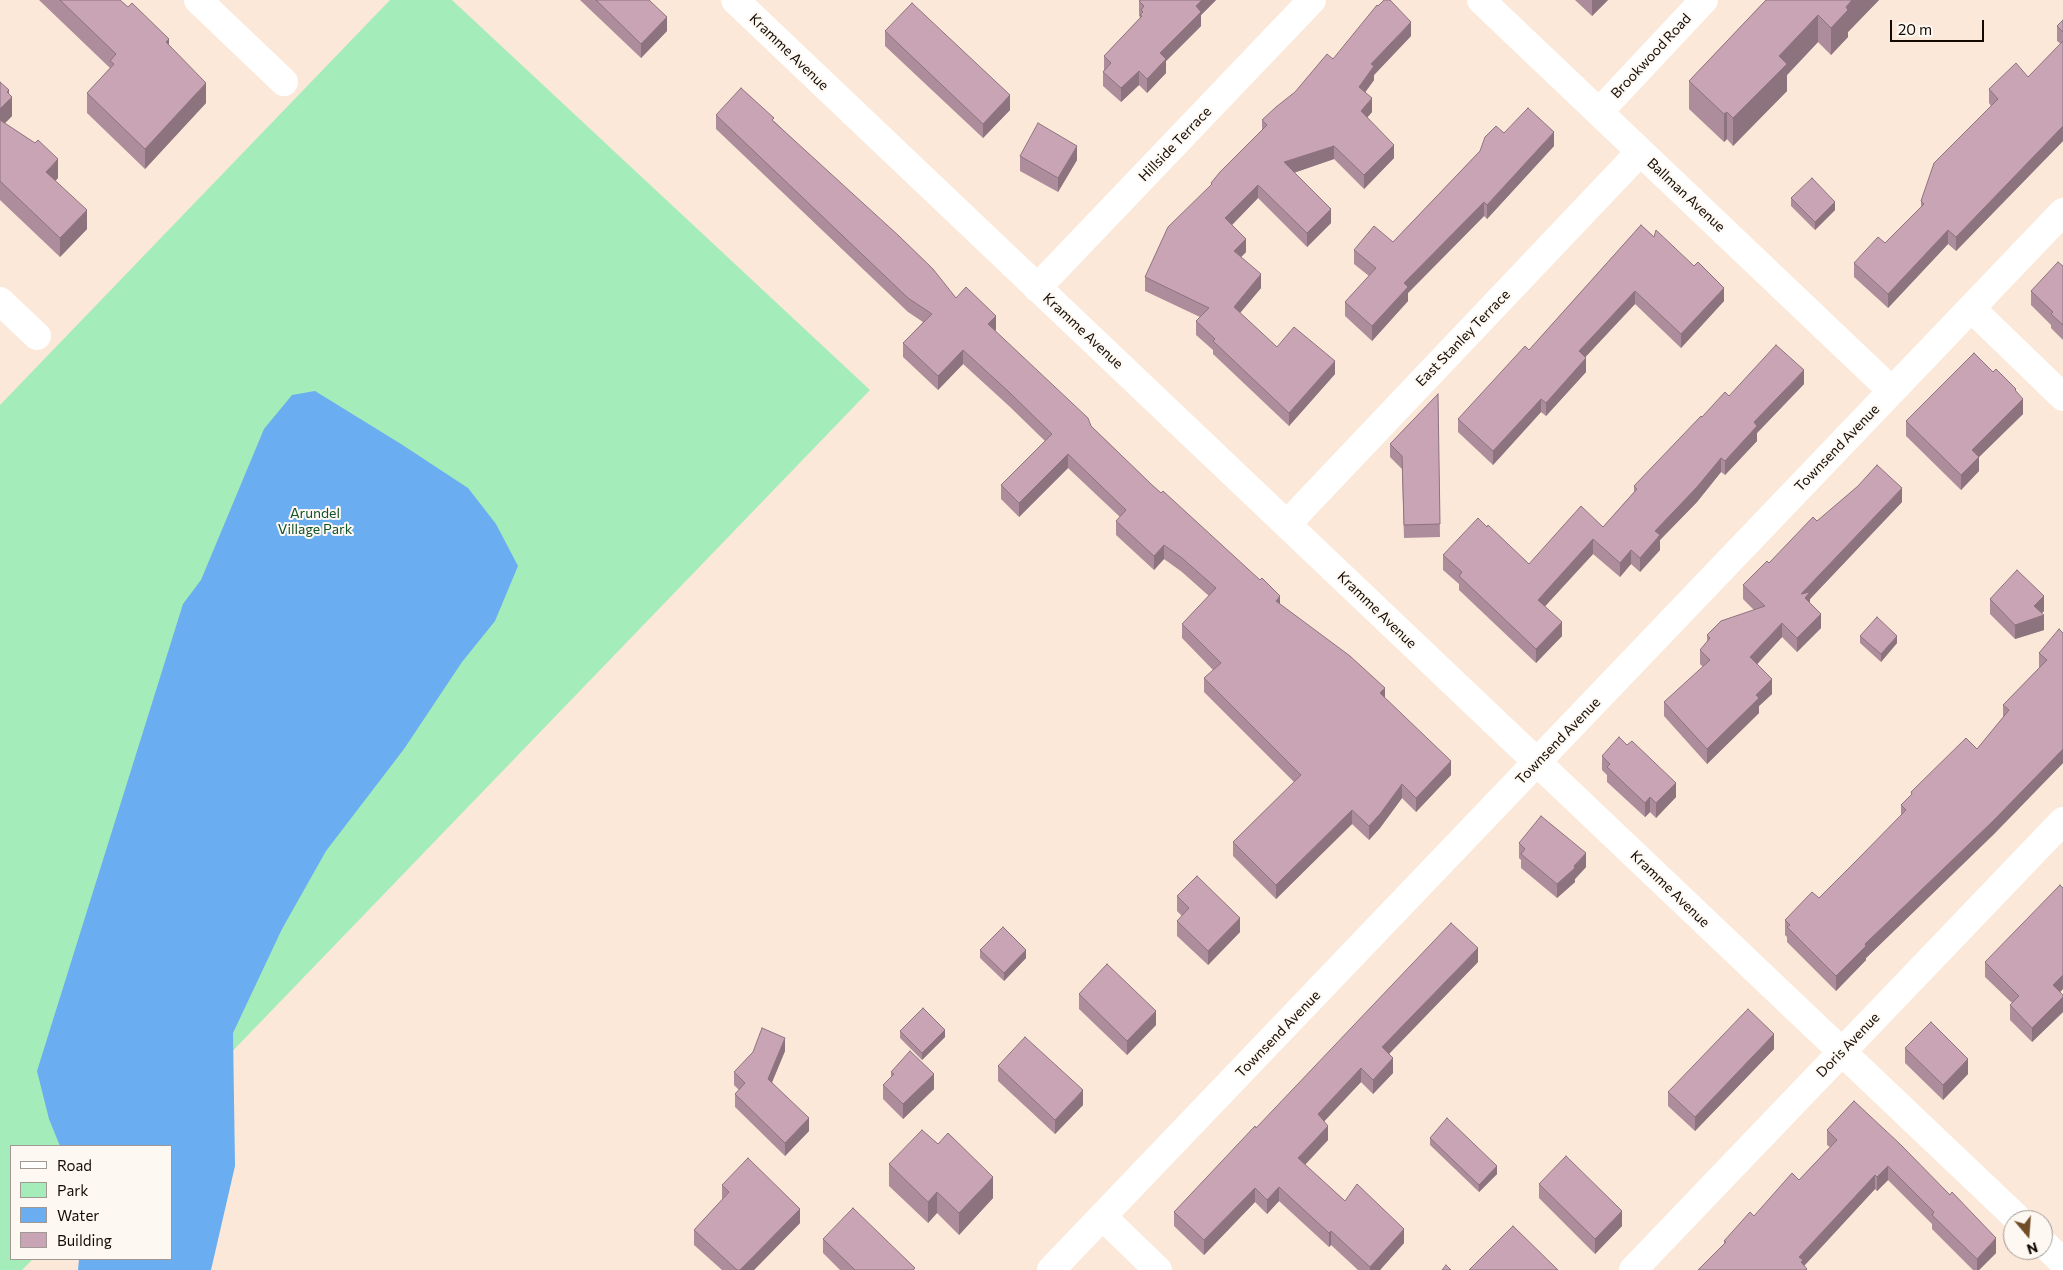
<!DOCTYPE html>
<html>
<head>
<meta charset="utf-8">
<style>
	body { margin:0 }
	#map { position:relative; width:2063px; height:1270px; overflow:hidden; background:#fbe8d9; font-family:Commissioner,sans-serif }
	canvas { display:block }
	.legend { position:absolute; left:10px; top:1145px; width:162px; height:115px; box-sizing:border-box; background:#fef8f3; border:1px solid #a09993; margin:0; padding:6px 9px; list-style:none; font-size:15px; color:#130a03 }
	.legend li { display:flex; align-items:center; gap:10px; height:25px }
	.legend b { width:25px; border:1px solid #a09993 }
	.north { position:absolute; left:2003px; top:1210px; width:50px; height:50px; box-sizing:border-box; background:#fef8f3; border:1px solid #a09993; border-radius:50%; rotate:162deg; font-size:14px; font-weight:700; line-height:20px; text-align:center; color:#130a03 }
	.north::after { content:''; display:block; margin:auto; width:18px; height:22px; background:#724e28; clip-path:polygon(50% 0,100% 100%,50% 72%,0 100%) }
	.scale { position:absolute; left:1890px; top:20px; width:94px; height:22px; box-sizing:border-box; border:2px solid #130a03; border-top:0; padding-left:6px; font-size:15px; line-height:18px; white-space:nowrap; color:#130a03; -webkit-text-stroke:4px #fef8f3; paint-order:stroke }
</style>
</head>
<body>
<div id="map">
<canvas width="2063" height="1270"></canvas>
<ul class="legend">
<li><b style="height:6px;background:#fff"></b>Road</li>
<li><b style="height:14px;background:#a4ecb9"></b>Park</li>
<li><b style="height:14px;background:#6aadf1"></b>Water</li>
<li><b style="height:14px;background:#c9a4b4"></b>Building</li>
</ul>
<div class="north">N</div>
<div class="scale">20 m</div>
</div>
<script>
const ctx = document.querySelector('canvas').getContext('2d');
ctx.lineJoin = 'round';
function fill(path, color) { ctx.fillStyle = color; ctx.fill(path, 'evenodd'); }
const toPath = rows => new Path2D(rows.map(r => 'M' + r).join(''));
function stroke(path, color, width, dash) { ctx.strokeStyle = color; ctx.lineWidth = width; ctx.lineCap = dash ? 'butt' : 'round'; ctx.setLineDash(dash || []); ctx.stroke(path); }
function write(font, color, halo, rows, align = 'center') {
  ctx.font = font + ' Commissioner,sans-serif'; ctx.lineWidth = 4; ctx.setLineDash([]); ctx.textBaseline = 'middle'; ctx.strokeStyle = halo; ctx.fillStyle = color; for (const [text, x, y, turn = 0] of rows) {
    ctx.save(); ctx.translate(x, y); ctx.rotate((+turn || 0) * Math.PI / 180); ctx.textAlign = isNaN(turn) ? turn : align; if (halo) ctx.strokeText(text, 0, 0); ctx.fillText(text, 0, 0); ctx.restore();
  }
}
const green = toPath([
	[390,0,452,0,870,390,141,1146,11,1146,11,1259,33,1259,22,1270,0,1270,0,405]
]);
const water = toPath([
	[315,391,401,444,468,488,496,524,518,566,495,621,462,662,404,749,326,851,282,929,233,1033,235,1166,211,1270,78,1270,79,1259,171,1259,171,1146,60,1146,49,1119,37,1071,183,604,201,580,264,429,292,395]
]);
const minor = toPath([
	[198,0,284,82],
	[735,0,2019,1220],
	[1481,0,1892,391],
	[1599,112,1704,0],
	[1037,288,1312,0],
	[0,301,37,336],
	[1971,308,2063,397],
	[1287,524,1640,152],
	[1103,1217,1158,1270],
	[2043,1243,2063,1262],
	[1051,1270,2063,212],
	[1633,1270,2063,821]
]);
const wall = toPath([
	[39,0,120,0,169,46,206,103,145,169,87,113,87,93,110,68],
	[580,0,649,0,667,31,641,58],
	[1141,0,1216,0,1201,15,1201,26,1166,61,1166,73,1147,93,1139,85,1121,102,1103,86,1103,72,1104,70,1104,56,1140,18,1139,15,1139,1],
	[1575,0,1608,0,1592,16],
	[1766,0,1879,0,1848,32,1848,37,1831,55,1818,42,1787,75,1787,91,1733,146,1727,139,1724,142,1689,109,1689,81],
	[2063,20,2063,141,1956,251,1948,244,1888,308,1854,277,1854,263,1885,243,1921,207,1921,201,1991,106,1989,103,1989,89,2028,77,2061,44,2057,41,2057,26],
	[885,31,1010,110,983,138,885,46],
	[1411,36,1374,75,1374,80,1365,92,1372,112,1367,117,1394,158,1364,189,1334,159,1294,173,1331,223,1307,247,1258,198,1232,225,1246,252,1241,257,1261,288,1240,313,1277,347,1335,374,1289,426,1213,354,1213,350,1196,335,1196,321,1200,317,1145,291,1145,277,1211,185,1211,183,1262,130,1262,120,1295,92,1333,59],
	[0,82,9,93,12,116,5,123,58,178,55,181,87,229,60,257,0,200],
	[716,115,774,121,956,298,996,330,995,331,1091,426,1151,484,1280,604,1385,698,1451,775,1416,812,1402,798,1380,828,1369,840,1352,824,1276,899,1233,856,1233,842,1294,782,1204,692,1204,678,1213,670,1182,638,1182,624,1209,596,1182,572,1164,559,1154,570,1116,535,1116,521,1120,517,1068,468,1019,517,1001,499,1001,485,1045,441,1009,406,963,364,938,390,903,357,903,343,923,322,908,312,716,129],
	[1504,133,1554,146,1487,219,1484,216,1408,293,1408,301,1372,341,1345,316,1345,302,1369,276,1354,264,1354,250,1393,242,1480,151],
	[1020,156,1077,160,1058,192,1020,171],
	[1791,198,1835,210,1815,230,1791,206],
	[1641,225,1724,301,1681,348,1635,304,1585,357,1586,372,1546,416,1541,412,1493,465,1458,432,1458,419,1529,350],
	[2063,266,2063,340,2051,328,2051,325,2031,305,2031,291],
	[1993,372,2016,391,2023,414,1979,457,1979,471,1961,490,1906,436,1906,421],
	[1804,384,1757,433,1757,441,1725,475,1721,472,1697,502,1660,540,1660,550,1640,572,1631,564,1620,577,1593,554,1545,606,1562,636,1536,663,1459,590,1459,584,1443,570,1443,555,1487,527,1529,564,1603,527,1634,492,1634,486,1702,417,1729,396],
	[1438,394,1440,537,1404,538,1402,469,1390,457,1390,444],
	[1902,502,1810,599,1810,603,1821,628,1797,652,1782,637,1757,664,1772,694,1759,706,1759,713,1707,764,1664,716,1664,702,1703,667,1700,664,1700,650,1707,642,1707,635,1754,610,1743,599,1743,585,1817,521],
	[1990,599,2044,611,2042,613,2044,630,2015,639,1990,614],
	[2063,633,2063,763,1994,834,1866,958,1866,960,1836,991,1787,942,1787,937,1785,935,1785,920,1819,898,1901,816,1901,805,1911,795,1911,792,1977,749,2003,718,2003,705,2039,668,2039,653],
	[1860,636,1897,643,1881,662,1860,643],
	[1602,756,1676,797,1656,818,1650,812,1645,817,1607,782,1607,775,1602,770],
	[1519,843,1586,867,1575,879,1575,882,1557,898,1521,868,1521,860,1519,858],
	[1177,896,1240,932,1208,965,1177,936,1177,921,1182,916,1177,911],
	[980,950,1026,958,1004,981,980,958],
	[1478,962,1389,1054,1393,1073,1373,1094,1361,1082,1324,1121,1328,1140,1305,1165,1345,1201,1404,1243,1380,1270,1358,1270,1331,1245,1329,1247,1279,1201,1267,1214,1255,1202,1204,1255,1174,1226,1174,1212,1256,1128],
	[1985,962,2060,992,2063,997,2063,1012,2032,1042,2010,1020,2010,1005,2012,1003,1985,977],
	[1079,994,1156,1025,1127,1055,1079,1009],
	[900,1031,945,1037,922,1060,900,1038],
	[1905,1048,1968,1074,1943,1100,1905,1063],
	[1774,1049,1695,1131,1668,1106,1668,1092],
	[785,1051,772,1082,809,1131,785,1156,735,1107,735,1094,739,1090,734,1085,734,1072],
	[998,1066,1083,1105,1055,1134,998,1081],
	[891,1072,934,1089,903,1119,883,1099,883,1085,891,1077],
	[1854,1101,1996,1253,1979,1270,1973,1270,1932,1229,1932,1224,1888,1180,1877,1191,1875,1189,1804,1266,1807,1270,1724,1244,1724,1241,1799,1180,1830,1147,1827,1145,1827,1130],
	[1430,1138,1497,1174,1479,1192,1430,1145],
	[889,1164,993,1198,959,1235,937,1213,928,1223,889,1186],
	[1539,1184,1622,1226,1595,1254,1539,1198],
	[722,1185,800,1223,754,1270,722,1270,694,1245,694,1230,722,1200],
	[823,1239,915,1270,840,1270,823,1253]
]);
const shadedWall = toPath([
	[1202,0,1216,0,1201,15,1201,26,1166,61,1166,73,1147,93,1147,79,1160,53,1196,6],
	[1592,0,1608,0,1592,16],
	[1852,0,1879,0,1848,32,1848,37,1831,55,1831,28,1846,7],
	[1818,15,1818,42,1787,75,1787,91,1733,146,1733,118,1779,56],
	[667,17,667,31,641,58,641,44],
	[1411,22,1411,36,1374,75,1374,80,1359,101,1359,87,1371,64],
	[169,39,169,59,166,42],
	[1139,71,1139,85,1121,102,1121,88],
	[206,83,206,103,145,169,145,149],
	[9,90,9,101,12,97,12,116,0,128,0,109,7,92],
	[1010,95,1010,110,983,138,983,124],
	[1372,98,1372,112,1361,125,1361,111],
	[1727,112,1727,139,1724,142,1724,114],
	[2063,126,2063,141,1956,251,1956,237],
	[1554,132,1554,146,1487,219,1487,205],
	[1394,145,1394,158,1364,189,1364,175],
	[1077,146,1077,160,1058,192,1058,178],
	[1334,146,1334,159,1284,176,1284,162],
	[58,159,58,178,46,191,46,172],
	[1258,185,1258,198,1225,232,1225,218],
	[1484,202,1484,216,1408,293,1408,301,1372,341,1372,326,1404,283],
	[1835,202,1835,210,1815,230,1815,222],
	[1331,209,1331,223,1307,247,1307,233],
	[87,210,87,229,60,257,60,238],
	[1948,230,1948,244,1888,308,1888,294],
	[1246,239,1246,252,1234,264,1234,251],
	[1261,274,1261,288,1234,320,1234,307],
	[1724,288,1724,301,1681,348,1681,334],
	[1635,291,1635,304,1579,364,1579,351],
	[996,316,996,330,988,338,988,324],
	[963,350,963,364,938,390,938,376],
	[1586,358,1586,372,1546,416,1546,403],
	[1335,361,1335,374,1289,426,1289,413],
	[1804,370,1804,384,1757,433,1757,441,1725,475,1725,461,1754,422],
	[1541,399,1541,412,1493,465,1493,451],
	[2023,399,2023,414,1979,457,1979,471,1961,490,1961,475,1972,450],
	[1068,454,1068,468,1019,517,1019,503],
	[1721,458,1721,472,1697,502,1660,540,1660,550,1640,572,1640,558,1655,531],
	[1902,488,1902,502,1810,599,1810,606,1801,594],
	[1593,539,1593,554,1538,614,1538,600],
	[1164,545,1164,559,1154,570,1154,556],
	[1631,550,1631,564,1620,577,1620,563],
	[1280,596,1280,610,1276,601],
	[2044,596,2044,611,2037,618,2044,615,2044,630,2015,639,2015,625],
	[1821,614,1821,628,1797,652,1797,638],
	[1562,622,1562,636,1536,663,1536,649],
	[1782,623,1782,637,1750,672,1750,657],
	[1897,636,1897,643,1881,662,1881,654],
	[1772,679,1772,694,1759,706,1759,713,1707,764,1707,749,1756,695],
	[1385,688,1385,702,1380,693],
	[2063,749,2063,763,1994,834,1866,958,1866,960,1836,991,1836,976,1865,944],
	[1451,761,1451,775,1416,812,1416,798],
	[1676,783,1676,797,1656,818,1656,803],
	[1402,784,1402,798,1380,828,1369,840,1369,826],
	[1650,797,1650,812,1645,817,1645,803],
	[1352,810,1352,824,1276,899,1276,885],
	[1586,853,1586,867,1575,879,1575,882,1557,898,1557,884],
	[1240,918,1240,932,1208,965,1208,951],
	[1478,948,1478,962,1382,1061,1382,1047],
	[1026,950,1026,958,1004,981,1004,973],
	[2063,975,2063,989,2053,1000,2053,985],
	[2063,997,2063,1012,2032,1042,2032,1028],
	[1156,1011,1156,1025,1127,1055,1127,1041],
	[945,1030,945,1037,922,1060,922,1053],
	[1774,1034,1774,1049,1695,1131,1695,1117],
	[785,1038,785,1051,768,1092,768,1079],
	[1393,1058,1393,1073,1373,1094,1373,1080],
	[1968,1059,1968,1074,1943,1100,1943,1085],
	[1361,1068,1361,1082,1318,1128,1318,1114],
	[934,1074,934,1089,903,1119,903,1104],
	[1083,1090,1083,1105,1055,1134,1055,1120],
	[809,1118,809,1131,785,1156,785,1143],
	[1328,1126,1328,1140,1298,1172,1298,1158],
	[1497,1166,1497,1174,1479,1192,1479,1185],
	[1888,1166,1888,1180,1877,1191,1877,1177],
	[1875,1175,1875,1189,1803,1267,1803,1270,1799,1257],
	[993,1177,993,1198,959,1235,959,1213],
	[1279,1187,1279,1201,1267,1214,1267,1200],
	[1255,1188,1255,1202,1204,1255,1204,1240],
	[937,1192,937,1213,928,1223,928,1202],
	[800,1209,800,1223,754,1270,740,1270],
	[1622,1211,1622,1226,1595,1254,1595,1239],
	[1404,1229,1404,1243,1380,1270,1370,1270,1370,1267],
	[1331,1231,1331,1245,1329,1247,1329,1233],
	[1996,1238,1996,1253,1979,1270,1977,1270,1977,1259]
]);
const building = toPath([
	[60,0,120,0,128,7,132,3,169,39,166,42,206,83,145,149,87,93,114,64,110,61,116,54,60,0],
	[596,0,649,0,667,17,641,44,596,0],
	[1141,0,1202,0,1196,6,1201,12,1160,53,1166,59,1147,79,1139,71,1121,88,1103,72,1111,63,1104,56,1142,16,1140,15,1143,12,1141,10,1144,6,1139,1,1141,0],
	[1384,0,1390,0,1411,22,1371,64,1374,66,1359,87,1372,98,1361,111,1394,145,1364,175,1334,146,1284,162,1331,209,1307,233,1258,185,1225,218,1246,239,1234,251,1261,274,1234,307,1277,347,1294,327,1335,361,1289,413,1213,341,1215,339,1196,321,1209,308,1145,277,1168,227,1212,184,1211,183,1220,172,1267,125,1262,120,1276,107,1295,92,1327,54,1333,59,1377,5,1378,6,1384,0],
	[1766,0,1852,0,1846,7,1848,10,1831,28,1818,15,1779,56,1787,64,1733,118,1727,112,1724,114,1689,81,1766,0],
	[912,3,1010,95,983,124,885,31,912,3],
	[2063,20,2063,32,2057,26,2063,20],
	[2063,41,2063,126,1956,237,1948,230,1888,294,1854,263,1878,237,1885,243,1924,204,1921,201,1934,163,1998,99,1989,89,2016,63,2028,77,2063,41],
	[0,82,9,90,7,92,12,97,0,109,0,82],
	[741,88,774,118,772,120,899,236,933,269,956,298,966,287,996,316,988,324,1088,418,1091,426,1151,484,1161,493,1163,491,1260,580,1262,578,1280,596,1276,601,1350,656,1385,688,1380,693,1451,761,1416,798,1402,784,1380,814,1369,826,1352,810,1276,885,1233,842,1301,775,1204,678,1221,663,1182,624,1216,588,1182,558,1164,545,1154,556,1116,521,1126,510,1068,454,1019,503,1001,485,1052,434,1009,392,963,350,938,376,903,343,932,314,908,298,716,115,741,88],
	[1528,108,1554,132,1487,205,1484,202,1404,283,1408,287,1372,326,1345,302,1376,268,1354,250,1374,226,1393,242,1480,151,1485,137,1496,126,1504,133,1528,108],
	[0,120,35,143,38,140,58,159,46,172,87,210,60,238,0,181,0,120],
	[1038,123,1077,146,1058,178,1020,156,1038,123],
	[1812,178,1835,202,1815,222,1791,198,1812,178],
	[1641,225,1654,237,1656,230,1694,266,1698,262,1724,288,1681,334,1635,291,1579,351,1586,358,1546,403,1541,399,1493,451,1458,419,1525,346,1529,350,1641,225],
	[2058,262,2063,266,2063,325,2051,314,2053,312,2031,291,2058,262],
	[1776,345,1804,370,1754,422,1757,426,1725,461,1721,458,1697,487,1655,531,1660,535,1640,558,1631,550,1620,563,1593,539,1538,600,1562,622,1536,649,1459,576,1462,572,1443,555,1478,518,1487,527,1488,525,1529,564,1581,506,1603,527,1637,489,1634,486,1701,416,1702,417,1725,392,1729,396,1776,345],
	[1974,353,1993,372,1996,369,2016,389,2015,390,2023,399,1972,450,1979,457,1961,475,1906,421,1974,353],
	[1438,394,1440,524,1404,525,1402,456,1390,444,1438,394],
	[1877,465,1902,488,1801,594,1810,592,1805,598,1821,614,1797,638,1782,623,1750,657,1772,679,1756,695,1759,698,1707,749,1664,702,1710,660,1700,650,1710,638,1707,635,1721,621,1765,606,1743,585,1767,561,1769,563,1813,517,1817,521,1858,486,1877,465],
	[2017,570,2044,596,2034,606,2044,615,2015,625,1990,599,2017,570],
	[1877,617,1897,636,1881,654,1860,636,1877,617],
	[2059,629,2063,633,2063,749,1994,820,1865,944,1866,946,1836,976,1787,927,1790,925,1785,920,1812,892,1819,898,1857,860,1906,810,1901,805,1912,794,1911,792,1966,738,1977,749,2009,710,2003,705,2047,660,2039,653,2059,629],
	[1619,737,1627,745,1632,741,1676,783,1656,803,1650,797,1645,803,1607,767,1610,764,1602,756,1619,737],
	[1541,816,1586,853,1574,866,1575,868,1557,884,1521,854,1525,849,1519,843,1541,816],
	[1197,876,1240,918,1208,951,1177,921,1189,908,1177,896,1197,876],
	[2060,885,2063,888,2063,975,2053,985,2063,995,2063,997,2032,1028,2010,1005,2019,996,1985,962,2060,885],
	[1451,923,1478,948,1382,1047,1393,1058,1373,1080,1361,1068,1318,1114,1328,1126,1298,1158,1345,1201,1357,1184,1404,1229,1370,1267,1331,1231,1329,1233,1279,1187,1267,1200,1255,1188,1204,1240,1174,1212,1255,1126,1256,1128,1451,923],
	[1003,927,1026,950,1004,973,980,950,1003,927],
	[1107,964,1156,1011,1127,1041,1079,994,1107,964],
	[923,1008,945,1030,922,1053,900,1031,923,1008],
	[1748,1009,1774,1034,1695,1117,1668,1092,1748,1009],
	[1931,1022,1968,1059,1943,1085,1905,1048,1931,1022],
	[762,1028,785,1038,768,1079,809,1118,785,1143,735,1094,745,1083,734,1072,753,1052,762,1028],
	[1025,1037,1083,1090,1055,1120,998,1066,1025,1037],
	[910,1051,934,1074,903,1104,883,1085,894,1074,891,1072,910,1051],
	[1854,1101,1901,1145,1950,1195,1952,1192,1996,1238,1977,1259,1932,1215,1934,1212,1888,1166,1877,1177,1875,1175,1799,1257,1803,1260,1801,1262,1807,1269,1806,1270,1698,1270,1726,1242,1724,1241,1750,1212,1754,1216,1792,1173,1799,1180,1837,1140,1827,1130,1854,1101],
	[1447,1118,1497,1166,1479,1185,1430,1138,1447,1118],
	[922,1130,938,1144,948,1133,993,1177,959,1213,937,1192,928,1202,889,1164,922,1130],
	[1566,1156,1622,1211,1595,1239,1539,1184,1566,1156],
	[748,1158,800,1209,740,1270,737,1270,694,1230,729,1192,722,1185,748,1158],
	[853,1208,915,1268,913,1270,855,1270,823,1239,853,1208],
	[1513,1226,1558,1270,1469,1270,1513,1226],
	[1446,1265,1451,1270,1442,1270,1446,1265]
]);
const streetNames = [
	["Kramme Avenue",789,52,44],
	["Brookwood Road",1651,56,-47],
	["Hillside Terrace",1175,144,-46],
	["Ballman Avenue",1686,195,43],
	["Kramme Avenue",1083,331,43],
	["East Stanley Terrace",1463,338,-46],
	["Townsend Avenue",1837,448,-46],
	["Kramme Avenue",1377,610,44],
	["Townsend Avenue",1558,741,-46],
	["Kramme Avenue",1670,889,44],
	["Townsend Avenue",1278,1034,-46],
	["Doris Avenue",1848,1045,-46]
];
const parkNames = [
	["Arundel",315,513],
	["Village Park",315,529]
];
fill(green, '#a4ecb9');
fill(water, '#6aadf1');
stroke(minor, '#fff', 28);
fill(wall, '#ad8d9b');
fill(shadedWall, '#8d737e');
fill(building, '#c9a4b4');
stroke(building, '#8d737e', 1);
write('14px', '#130a03', '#fef8f3', streetNames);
write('14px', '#10522c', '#fef8f3', parkNames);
</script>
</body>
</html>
